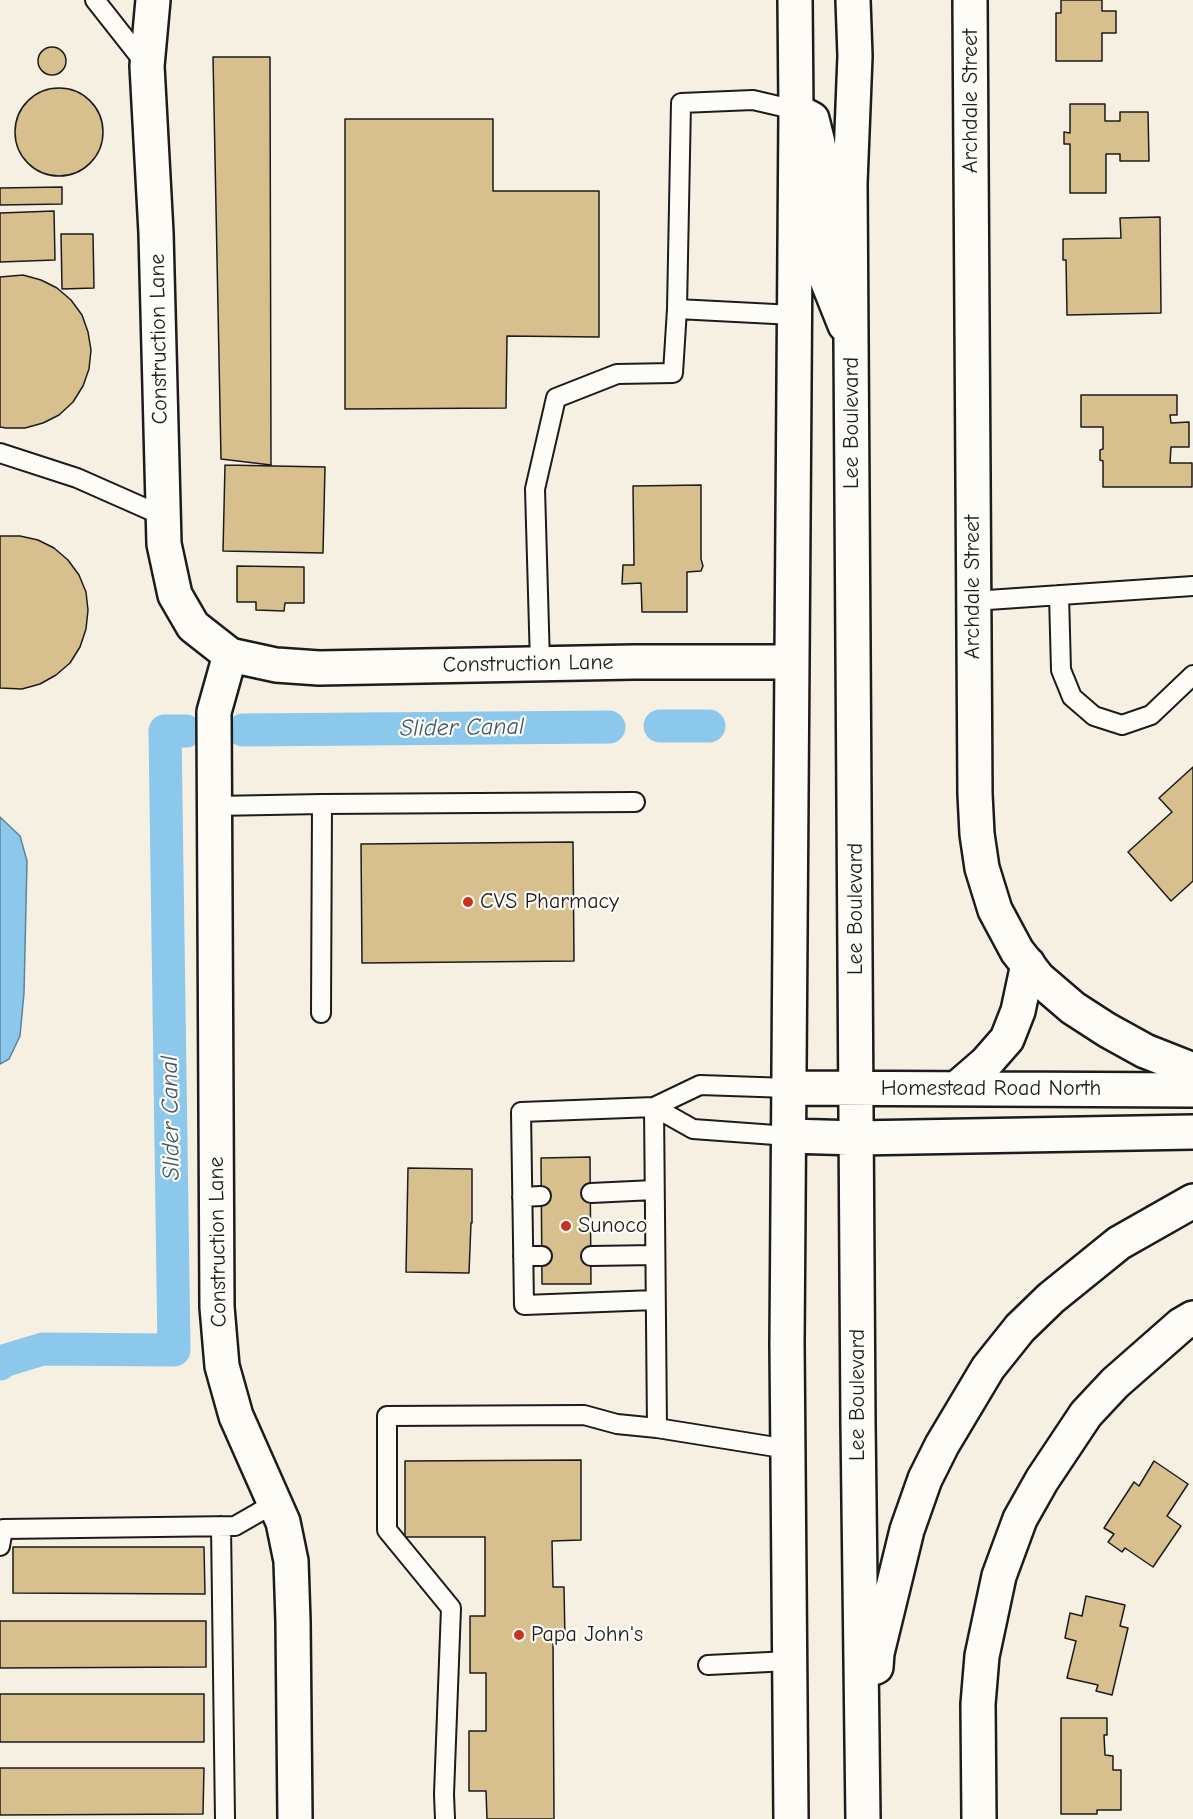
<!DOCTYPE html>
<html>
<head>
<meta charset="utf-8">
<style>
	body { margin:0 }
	canvas { display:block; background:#f5f0e2 }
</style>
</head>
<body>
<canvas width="1193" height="1819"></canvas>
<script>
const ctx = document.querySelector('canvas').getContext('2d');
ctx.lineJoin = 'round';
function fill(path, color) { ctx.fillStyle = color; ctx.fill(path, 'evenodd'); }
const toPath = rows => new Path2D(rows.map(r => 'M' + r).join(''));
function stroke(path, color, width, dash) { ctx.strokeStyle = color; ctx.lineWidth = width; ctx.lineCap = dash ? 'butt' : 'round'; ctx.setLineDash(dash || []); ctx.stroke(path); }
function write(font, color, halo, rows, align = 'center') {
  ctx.font = font + ' "Comic Neue",sans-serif'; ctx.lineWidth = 4.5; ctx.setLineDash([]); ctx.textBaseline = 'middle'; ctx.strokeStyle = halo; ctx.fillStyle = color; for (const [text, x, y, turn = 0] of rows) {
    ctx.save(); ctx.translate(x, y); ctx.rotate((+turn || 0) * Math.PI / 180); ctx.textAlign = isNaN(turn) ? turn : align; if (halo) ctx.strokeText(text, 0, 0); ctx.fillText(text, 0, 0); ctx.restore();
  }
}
const water = toPath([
	[0,817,20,836,27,861,24,993,20,1036,9,1059,0,1064,0,817]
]);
const canal = toPath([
	[660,726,709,726],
	[243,730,609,727],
	[0,1364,3,1361,43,1349,174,1350,165,731,186,731]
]);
const building = toPath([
	[1061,0,1102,0,1102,11,1116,11,1116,33,1102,33,1102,61,1056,61,1056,13,1061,13,1061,0],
	'38 61a14 14 0 1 1 28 0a14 14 0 1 1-28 0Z',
	[213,57,270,57,271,465,221,459,213,57],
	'15 132a44 44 0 1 1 88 0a44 44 0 1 1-88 0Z',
	[1070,104,1105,104,1105,121,1120,121,1120,112,1148,112,1149,161,1120,161,1120,154,1106,154,1106,193,1070,193,1070,144,1064,144,1064,132,1070,133,1070,104],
	[345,119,493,119,493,191,599,191,599,337,507,336,506,408,345,409,345,119],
	[62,187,62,204,0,205,0,188,62,187],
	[54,211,55,260,0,262,0,213,54,211],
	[1160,217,1161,313,1067,315,1066,260,1063,260,1063,239,1121,238,1120,218,1160,217],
	[61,234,93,234,94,288,62,289,61,234],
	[23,275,41,280,57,288,71,300,82,315,88,332,91,350,89,369,83,386,73,402,59,415,43,423,25,428,6,428,0,427,0,277,23,275],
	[1081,395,1177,395,1177,415,1170,415,1171,423,1189,422,1189,447,1171,447,1170,463,1192,463,1192,487,1103,487,1103,461,1100,460,1100,450,1103,449,1103,427,1081,427,1081,395],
	[225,465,325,467,323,553,223,551,225,465],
	[701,485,701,559,703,566,701,571,687,572,687,612,642,612,641,583,622,584,623,565,634,565,633,486,701,485],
	[0,536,20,536,38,540,54,548,68,560,79,575,86,592,88,610,86,629,80,647,70,663,56,675,40,684,22,689,0,688,0,536],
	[237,566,304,567,304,603,285,603,284,611,256,610,256,602,237,602,237,566],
	[1193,767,1193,881,1171,901,1128,852,1172,812,1159,798,1193,767],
	[573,842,574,961,362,963,361,844,573,842],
	[590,1157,591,1284,542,1284,541,1158,590,1157],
	[408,1168,472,1169,472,1223,471,1223,469,1273,406,1272,408,1168],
	[581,1460,581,1540,552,1541,553,1587,564,1587,565,1640,553,1640,554,1819,487,1819,486,1791,469,1791,469,1731,486,1731,486,1673,470,1673,470,1616,485,1616,485,1537,405,1537,405,1461,581,1460],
	[1154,1461,1188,1484,1167,1516,1181,1526,1153,1567,1125,1548,1122,1552,1108,1542,1114,1534,1104,1528,1134,1482,1139,1486,1154,1461],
	[13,1547,204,1547,205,1594,13,1593,13,1547],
	[1086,1596,1125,1605,1120,1626,1128,1628,1112,1695,1096,1691,1098,1685,1067,1678,1076,1641,1065,1638,1070,1613,1082,1616,1086,1596],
	[0,1621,206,1621,206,1667,0,1668,0,1621],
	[0,1694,204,1694,204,1742,0,1742,0,1694],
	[1061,1718,1107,1718,1107,1735,1104,1735,1105,1755,1113,1756,1113,1770,1121,1770,1121,1810,1097,1810,1097,1814,1061,1814,1061,1718],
	[0,1768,204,1768,203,1814,0,1815,0,1768]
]);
const service = toPath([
	[95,0,147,66],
	[794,315,677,309,681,103,753,100,796,110],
	[0,453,77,478,163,516],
	[1059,595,1061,670,1072,697,1094,716,1122,725,1151,715,1193,675],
	[973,601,1193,586],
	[540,663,535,489,556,398,617,374,673,373,677,309],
	[322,804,635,802],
	[215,806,322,804,321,1013],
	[654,1107,657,1428],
	[654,1107,693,1129,789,1136],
	[591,1193,654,1190],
	[522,1197,541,1196],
	[523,1256,542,1256],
	[591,1256,655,1255],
	[655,1300,524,1305,521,1112,654,1107,700,1085,789,1088],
	[221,1526,225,1819],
	[0,1546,3,1529,235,1526,275,1503],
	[708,1665,789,1661],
	[445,1819,444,1794,451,1608,387,1530,387,1416,584,1415,617,1424,657,1428,788,1449]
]);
const minor = toPath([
	[153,0,147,66,156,233,164,544,175,595,193,626,230,655,276,665,319,668,634,662,791,662],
	[970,0,975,794,977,834,982,868,995,910,1017,951,1038,978,1073,1008,1107,1030,1145,1051,1193,1070],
	[230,655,214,712,217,1307,222,1366,236,1416,283,1522,291,1561,293,1621,295,1819],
	[979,1819,978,1704,982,1656,999,1576,1020,1519,1042,1480,1086,1414,1115,1383,1181,1325,1193,1318]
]);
const secondary = toPath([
	[853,0,855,56,850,183,858,1423,863,1819],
	[797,111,812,119,818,143,823,173,825,275,845,325],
	[789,1088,1193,1090],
	[956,1089,986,1063,1007,1039,1018,1011,1028,964],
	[789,1136,857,1138,1193,1132],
	[876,1667,877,1653,907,1530,925,1479,942,1445,988,1368,1020,1328,1051,1298,1119,1243,1193,1201],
	[791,1819,787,1343,796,110,795,0]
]);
const markers = [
	[468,902,6,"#c8321e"],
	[566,1226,6,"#c8321e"],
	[519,1635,6,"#c8321e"]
];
const streetNames = [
	["Archdale Street",971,101,-90],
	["Construction Lane",159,339,-91],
	["Lee Boulevard",852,423,-90],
	["Archdale Street",973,587,-90],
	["Construction Lane",528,664,-1],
	["Lee Boulevard",856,909,-90],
	["Homestead Road North",991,1089],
	["Construction Lane",218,1242,-91],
	["Lee Boulevard",858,1395,-90]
];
const poiNames = [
	["CVS Pharmacy",480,902],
	["Sunoco",578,1226],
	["Papa John's",531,1635]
];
const waterNames = [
	["Slider Canal",462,728,-1],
	["Slider Canal",171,1118,-91]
];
fill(water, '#8bc8eb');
stroke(water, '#5f8398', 1.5);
stroke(canal, '#8bc8eb', 33);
fill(building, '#d7bf8e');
stroke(building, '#1c1c1c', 1.5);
stroke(service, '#1c1c1c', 22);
stroke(minor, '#1c1c1c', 38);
stroke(secondary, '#1c1c1c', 38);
stroke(service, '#fdfcf7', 18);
stroke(minor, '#fdfcf7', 33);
stroke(secondary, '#fdfcf7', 33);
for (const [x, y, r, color] of markers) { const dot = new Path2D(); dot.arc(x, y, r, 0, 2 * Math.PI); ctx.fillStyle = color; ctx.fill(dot); stroke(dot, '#fdfcf7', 2); }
write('22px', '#1c1c1c', '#fdfcf7', streetNames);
write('22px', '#1c1c1c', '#fdfcf7', poiNames, 'left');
write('italic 24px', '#435864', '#fdfcf7', waterNames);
</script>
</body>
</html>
